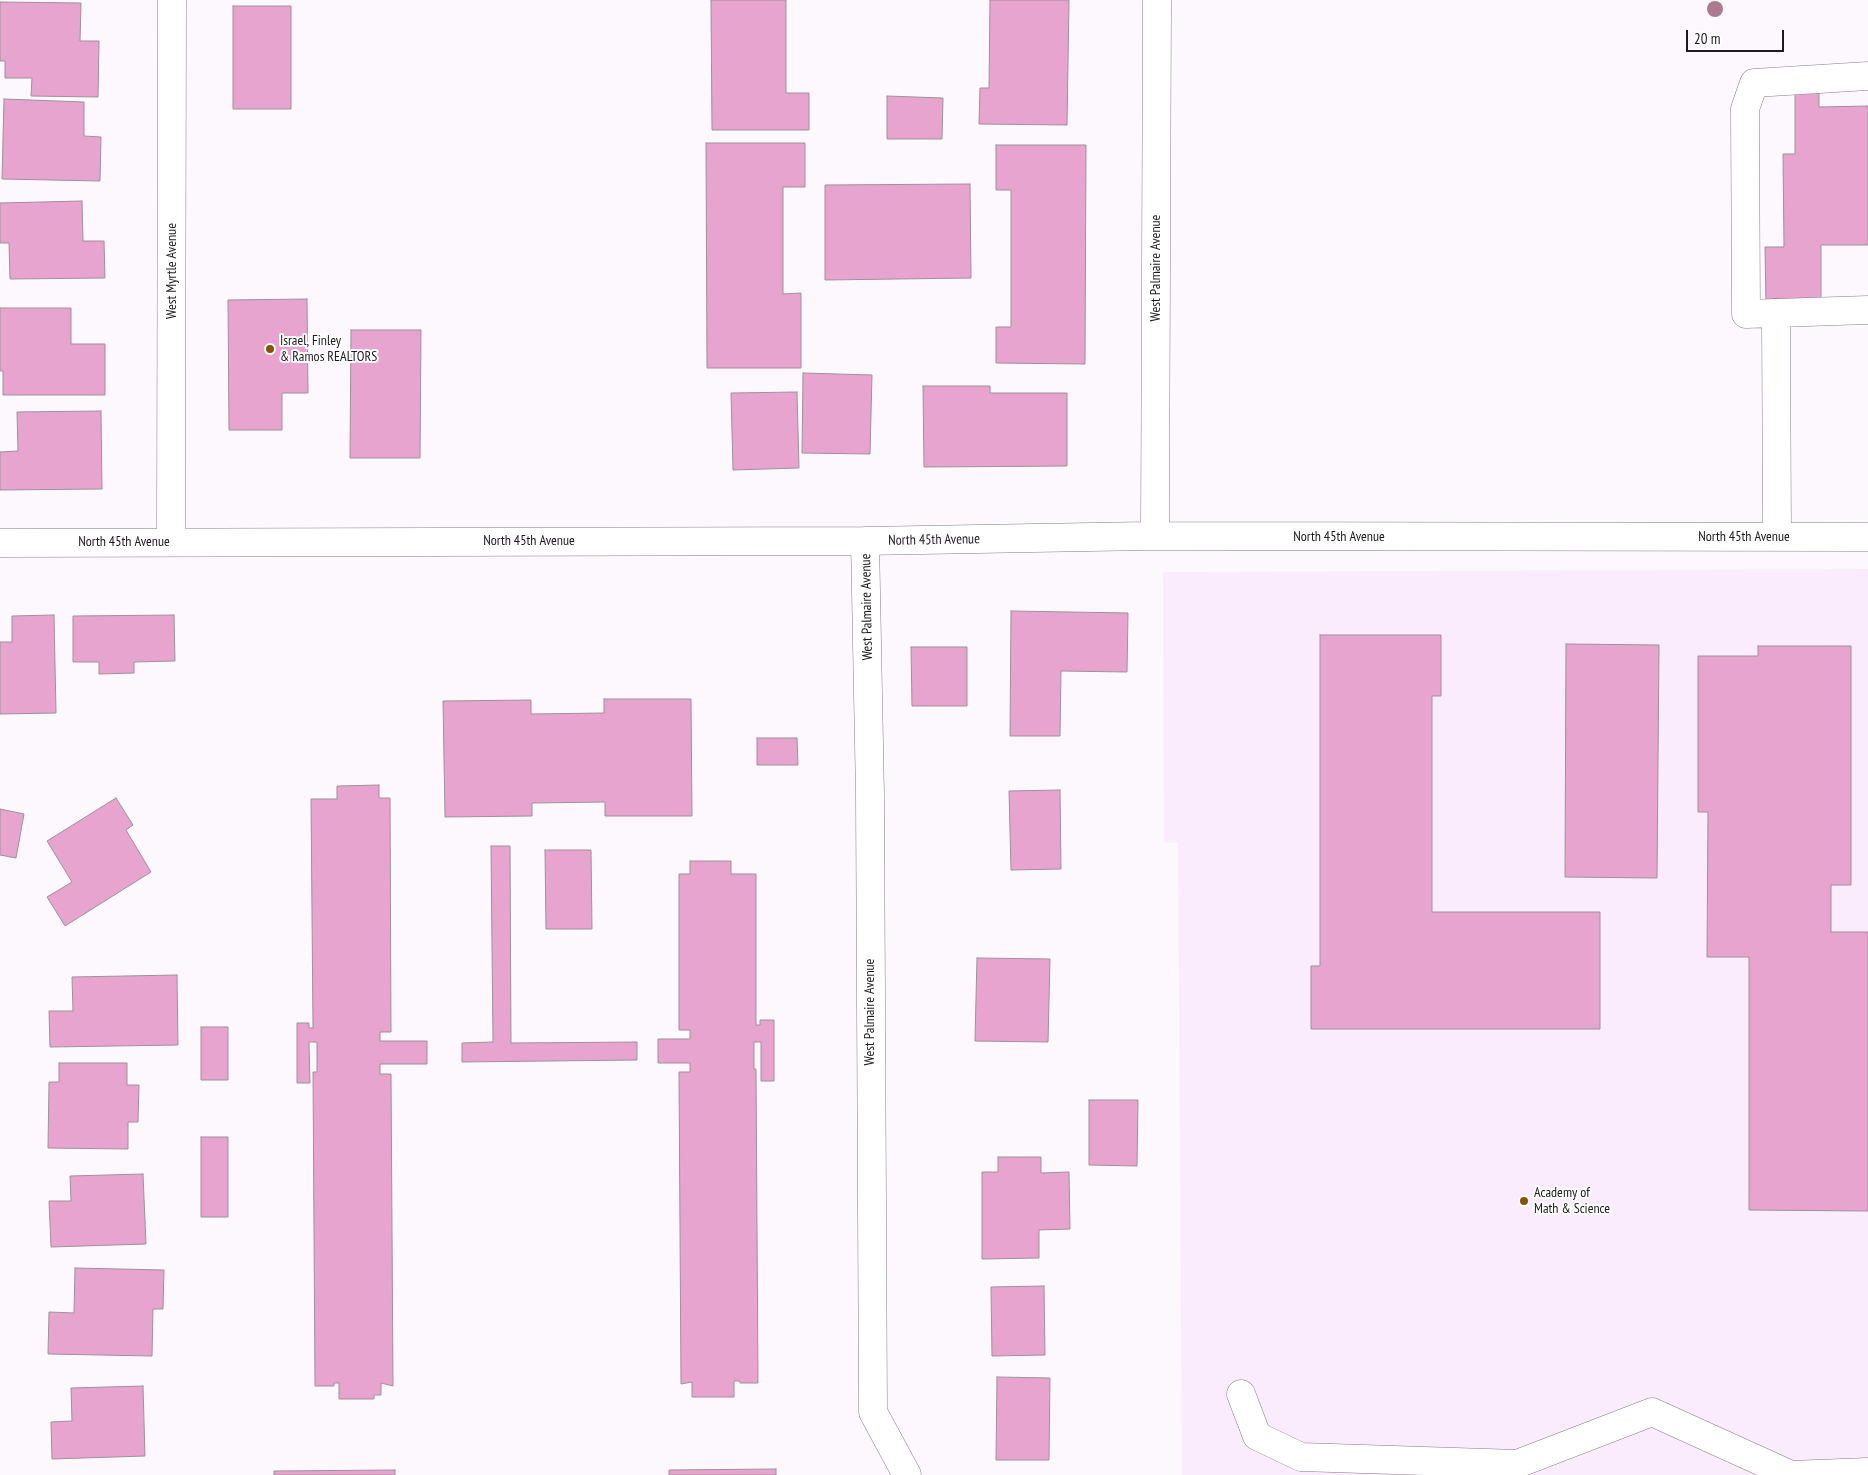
<!DOCTYPE html>
<html>
<head>
<meta charset="utf-8">
<style>
	body { margin:0 }
	#map { position:relative; width:1868px; height:1475px; overflow:hidden; background:#fdf8fe; font-family:"PT Sans Narrow",sans-serif }
	canvas { display:block }
	.scale { position:absolute; left:1686px; top:30px; width:98px; height:22px; box-sizing:border-box; border:2px solid #1e1a1f; border-top:0; padding-left:6px; font-size:15px; line-height:18px; white-space:nowrap; color:#1e1a1f; -webkit-text-stroke:4px #fff; paint-order:stroke }
</style>
</head>
<body>
<div id="map">
<canvas width="1868" height="1475"></canvas>
<div class="scale">20 m</div>
</div>
<script>
const ctx = document.querySelector('canvas').getContext('2d');
ctx.lineJoin = 'round';
function fill(path, color) { ctx.fillStyle = color; ctx.fill(path, 'evenodd'); }
const toPath = rows => new Path2D(rows.map(r => 'M' + r).join(''));
function stroke(path, color, width, dash) { ctx.strokeStyle = color; ctx.lineWidth = width; ctx.lineCap = dash ? 'butt' : 'round'; ctx.setLineDash(dash || []); ctx.stroke(path); }
function write(font, color, halo, rows, align = 'center') {
  ctx.font = font + ' "PT Sans Narrow",sans-serif'; ctx.lineWidth = 4; ctx.setLineDash([]); ctx.textBaseline = 'middle'; ctx.strokeStyle = halo; ctx.fillStyle = color; for (const [text, x, y, turn = 0] of rows) {
    ctx.save(); ctx.translate(x, y); ctx.rotate((+turn || 0) * Math.PI / 180); ctx.textAlign = isNaN(turn) ? turn : align; if (halo) ctx.strokeText(text, 0, 0); ctx.fillText(text, 0, 0); ctx.restore();
  }
}
const built = toPath([
	[1868,569,1868,1475,1182,1475,1178,843,1164,842,1163,572]
]);
const building = toPath([
	[711,0,786,0,786,93,809,93,809,130,712,130,711,0],
	[990,0,1069,0,1067,125,979,124,980,88,989,88,990,0],
	[0,2,81,3,80,41,99,41,98,97,31,96,32,78,5,78,5,61,0,61,0,2],
	[233,6,291,6,291,109,233,109,233,6],
	[1795,88,1819,88,1819,107,1868,106,1868,245,1821,245,1821,304,1766,304,1765,247,1784,247,1783,154,1795,154,1795,88],
	[887,96,943,98,942,139,887,139,887,96],
	[4,99,84,102,84,136,101,137,100,181,2,179,4,99],
	[706,143,805,143,805,187,783,187,783,294,801,293,801,368,707,368,706,143],
	[996,145,1086,145,1085,364,996,363,996,327,1011,327,1011,190,996,190,996,145],
	[970,184,971,278,825,280,825,185,970,184],
	[82,201,83,241,104,241,105,278,10,279,9,243,0,243,0,203,82,201],
	[307,299,308,393,282,393,282,430,229,430,228,300,307,299],
	[0,308,71,308,71,344,105,344,105,395,3,395,3,371,0,371,0,308],
	[351,330,421,330,420,458,350,458,351,330],
	[803,373,872,375,870,454,802,453,803,373],
	[923,386,990,386,990,393,1067,393,1067,466,924,467,923,386],
	[797,392,799,468,733,470,731,393,797,392],
	[101,411,102,489,0,490,0,452,18,451,17,412,101,411],
	[1011,611,1128,613,1127,672,1061,671,1060,736,1010,736,1011,611],
	[54,615,56,713,0,714,0,642,12,642,12,616,54,615],
	[174,615,175,661,134,662,134,673,99,674,99,662,73,662,73,616,174,615],
	[1320,635,1441,635,1441,696,1432,696,1432,912,1600,912,1600,1029,1311,1029,1311,966,1320,966,1320,635],
	[1566,644,1659,645,1657,878,1565,877,1566,644],
	[1758,646,1851,646,1851,885,1831,885,1831,932,1868,932,1868,1211,1749,1210,1749,957,1707,957,1708,812,1698,812,1698,656,1758,656,1758,646],
	[911,647,967,647,967,706,912,706,911,647],
	[604,699,691,699,692,816,605,816,605,802,532,803,532,816,445,817,443,701,531,700,531,714,604,713,604,699],
	[757,738,797,738,798,765,757,765,757,738],
	[379,785,379,798,390,798,391,1032,380,1032,380,1041,427,1041,427,1064,380,1064,380,1074,391,1074,393,1386,381,1383,381,1395,374,1395,374,1399,339,1399,339,1383,334,1383,334,1386,315,1386,313,1072,317,1072,317,1042,309,1042,310,1083,297,1083,297,1023,309,1023,309,1028,313,1028,311,799,337,799,337,786,379,785],
	[1060,790,1061,869,1011,870,1009,791,1060,790],
	[116,798,133,825,126,830,151,872,65,926,47,897,72,882,47,841,116,798],
	[0,809,24,814,16,858,0,855,0,809],
	[491,846,510,846,511,1043,637,1042,637,1060,462,1062,462,1043,493,1042,491,846],
	[545,850,591,850,592,929,546,929,545,850],
	[690,861,731,861,731,874,756,874,756,1025,760,1025,760,1020,774,1020,774,1081,761,1081,761,1042,754,1042,754,1069,756,1069,758,1383,740,1383,740,1381,734,1381,734,1397,692,1397,692,1382,681,1384,679,1072,690,1072,690,1063,658,1063,658,1039,690,1039,690,1030,679,1030,679,874,690,874,690,861],
	[977,958,1050,959,1048,1042,975,1041,977,958],
	[177,975,178,1045,50,1047,49,1011,73,1011,72,977,177,975],
	[201,1027,228,1027,228,1080,201,1080,201,1027],
	[59,1063,127,1063,127,1085,139,1085,138,1122,128,1122,128,1149,48,1148,49,1082,59,1082,59,1063],
	[1089,1100,1138,1100,1137,1166,1089,1165,1089,1100],
	[201,1137,228,1137,228,1217,201,1217,201,1137],
	[998,1157,1041,1157,1041,1173,1069,1172,1070,1229,1039,1230,1039,1258,982,1259,982,1172,998,1172,998,1157],
	[143,1174,146,1244,51,1247,49,1201,71,1201,70,1176,143,1174],
	[75,1268,164,1270,163,1309,153,1309,152,1356,48,1354,49,1312,74,1313,75,1268],
	[1044,1286,1045,1355,992,1356,991,1287,1044,1286],
	[997,1377,1050,1378,1049,1460,996,1460,997,1377],
	[143,1386,145,1456,52,1459,51,1422,72,1421,71,1388,143,1386],
	[776,1469,776,1475,669,1475,669,1470,776,1469],
	[395,1470,395,1475,274,1475,274,1471,395,1470]
]);
const minor = toPath([
	[1868,76,1754,83,1745,109,1746,314,1868,310],
	[1776,313,1777,537],
	[1155,536,1157,0],
	[865,541,870,795,873,1412,907,1475],
	[171,542,172,0],
	[0,543,865,541,1147,536,1868,537],
	[1241,1394,1257,1436,1301,1457,1517,1464,1652,1412,1791,1475,1868,1472]
]);
const trees = [
	[1715,9]
];
const markers = [
	[270,349,5,"#8a5304"],
	[1524,1201,5,"#8a5304"]
];
const streetNames = [
	["West Palmaire Avenue",1156,268,-90],
	["West Myrtle Avenue",172,271,-90],
	["North 45th Avenue",1339,537],
	["North 45th Avenue",1744,537],
	["North 45th Avenue",934,540,-1],
	["North 45th Avenue",529,541],
	["North 45th Avenue",124,542],
	["West Palmaire Avenue",867,607,-91],
	["West Palmaire Avenue",870,1012,-90]
];
const poiNames = [
	["Israel, Finley",280,341],
	["& Ramos REALTORS",280,357],
	["Academy of",1534,1193],
	["Math & Science",1534,1209]
];
fill(built, '#faecfd');
fill(building, '#e7a4ce');
stroke(building, '#a09099', 1);
stroke(minor, '#877c89', 29);
stroke(minor, '#fff', 28);
ctx.fillStyle = '#ad798f';
for (const [x, y] of trees) { ctx.beginPath(); ctx.arc(x, y, 8, 0, 2 * Math.PI); ctx.fill(); }
for (const [x, y, r, color] of markers) { const dot = new Path2D(); dot.arc(x, y, r, 0, 2 * Math.PI); ctx.fillStyle = color; ctx.fill(dot); stroke(dot, '#fff', 2); }
write('14px', '#1e1a1f', '#fff', streetNames);
write('14px', '#1e1a1f', '#fff', poiNames, 'left');
</script>
</body>
</html>
